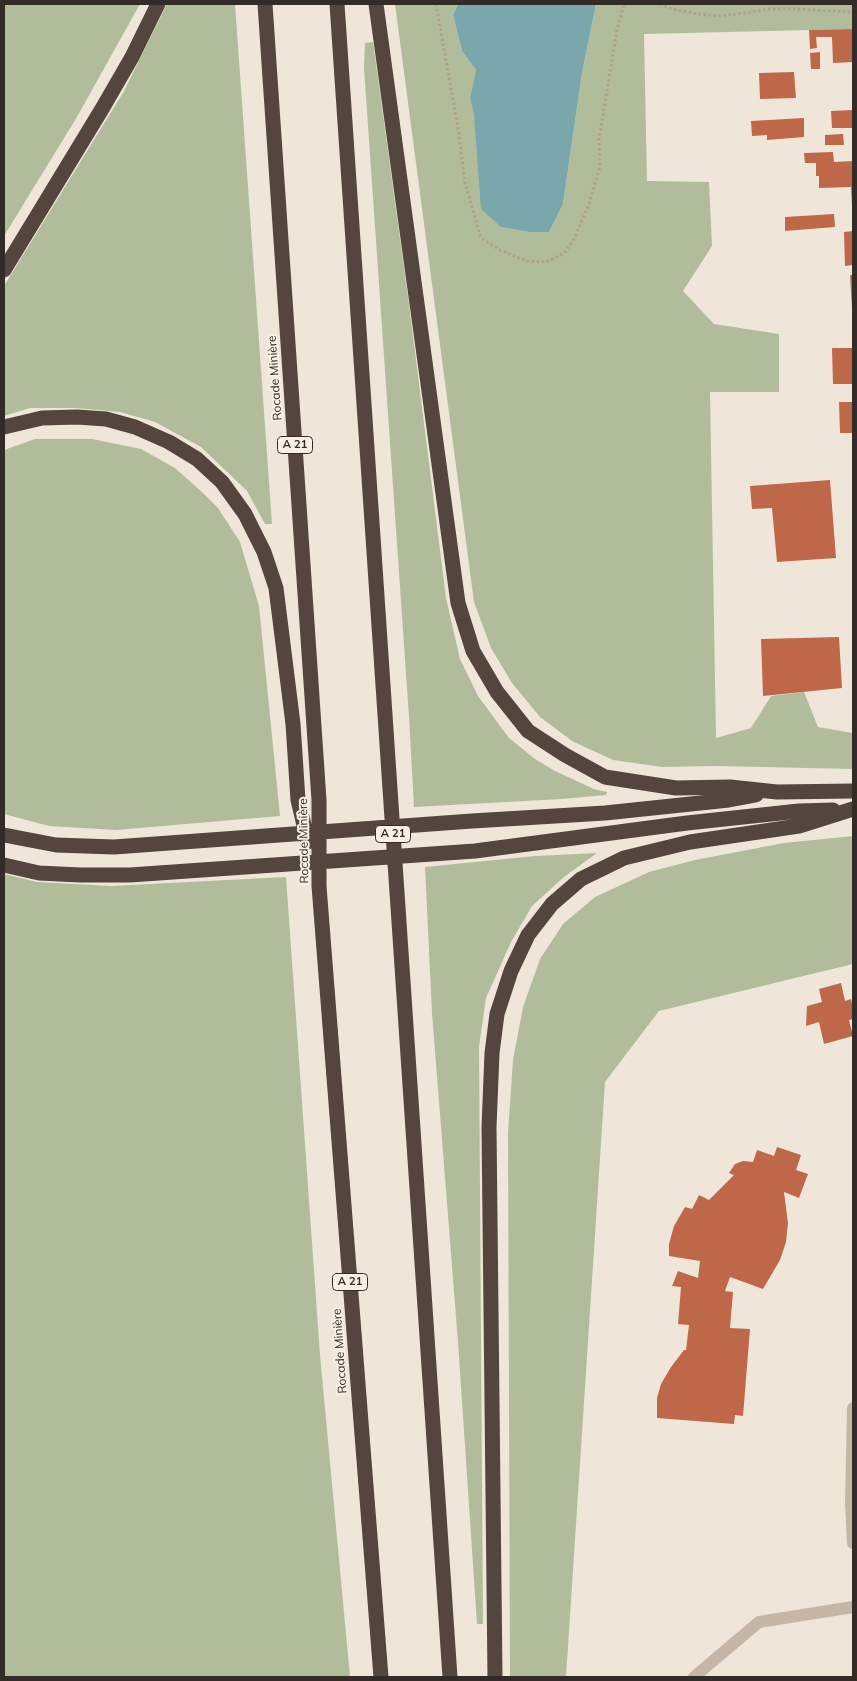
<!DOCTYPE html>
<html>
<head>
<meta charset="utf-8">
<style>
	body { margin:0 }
	#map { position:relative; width:857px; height:1681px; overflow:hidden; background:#efe6d9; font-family:Mulish,sans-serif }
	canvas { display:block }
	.frame { position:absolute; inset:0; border:5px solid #332b27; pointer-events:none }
</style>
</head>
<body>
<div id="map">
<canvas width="857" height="1681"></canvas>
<div class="frame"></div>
</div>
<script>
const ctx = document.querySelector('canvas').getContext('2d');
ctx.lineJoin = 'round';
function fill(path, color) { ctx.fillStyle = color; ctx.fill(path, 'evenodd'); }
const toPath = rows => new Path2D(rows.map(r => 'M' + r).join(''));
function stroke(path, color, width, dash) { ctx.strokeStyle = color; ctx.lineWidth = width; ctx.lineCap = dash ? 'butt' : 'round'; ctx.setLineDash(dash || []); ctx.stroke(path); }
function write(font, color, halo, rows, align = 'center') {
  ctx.font = font + ' Mulish,sans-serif'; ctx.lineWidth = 4; ctx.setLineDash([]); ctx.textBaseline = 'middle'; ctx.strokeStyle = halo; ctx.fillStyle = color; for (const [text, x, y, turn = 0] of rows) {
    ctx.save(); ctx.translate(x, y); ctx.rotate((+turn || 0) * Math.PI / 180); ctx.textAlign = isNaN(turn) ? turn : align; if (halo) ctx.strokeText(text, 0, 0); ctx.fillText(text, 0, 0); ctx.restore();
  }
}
const green = toPath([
	[4,4,140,4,77,117,4,236],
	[167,4,235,4,272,524,265,524,247,491,201,447,155,422,120,412,75,408,30,408,4,416,4,286,124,91],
	[395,4,458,4,453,15,462,51,476,70,470,97,501,227,529,232,549,232,563,204,582,73,596,4,853,4,853,29,644,34,647,181,709,182,712,246,683,291,714,324,779,334,779,392,710,392,716,738,751,728,771,696,804,692,818,727,853,733,853,769,716,766,662,767,613,760,572,741,540,717,512,683,491,648,474,602],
	[373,42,409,304,446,598,460,659,478,696,509,738,535,759,555,771,594,789,607,792,606,795,562,799,414,807,409,717,364,68,365,43],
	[35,439,92,439,141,449,175,468,202,492,218,508,240,542,259,606,280,816,116,830,49,826,4,814,4,450],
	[853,836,853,964,659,1011,605,1082,566,1677,510,1677,508,1133,513,1060,523,1007,540,959,563,924,595,897,649,872,695,860,784,843],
	[597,853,564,877,532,906,511,942,486,998,479,1047,483,1624,477,1624,458,1342,432,1013,425,867,535,856],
	[4,874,37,882,111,886,286,877,320,1355,350,1677,4,1677]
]);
const water = toPath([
	[458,4,596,4,582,73,563,204,549,232,529,232,501,227,481,209,474,115,470,97,476,70,462,51,453,15]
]);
const building = toPath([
	[853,29,853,62,833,63,832,37,816,37,817,48,810,49,809,30],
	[820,52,820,69,811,69,810,53],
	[794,72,796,98,760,99,759,73],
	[853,110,853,128,832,128,831,111],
	[804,118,804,137,767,140,767,135,752,136,751,121],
	[843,134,844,145,825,145,825,135],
	[833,152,834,162,853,161,853,205,852,205,851,187,819,188,819,176,816,176,816,163,805,163,804,153],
	[834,214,835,227,785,231,785,217],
	[853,231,853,265,845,266,844,232],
	[850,275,853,275,853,308,852,308],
	[832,348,853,348,853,384,833,384],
	[839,402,853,402,853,433,840,433],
	[830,480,836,558,777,562,772,508,752,509,750,486],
	[839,637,842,688,763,696,761,639],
	[841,983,845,1001,851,999,853,1008,853,1019,849,1020,853,1036,824,1044,819,1022,806,1026,807,1006,822,1002,819,989],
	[777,1147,801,1155,796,1170,808,1174,799,1198,784,1192,788,1223,786,1242,780,1260,763,1289,730,1277,725,1291,733,1292,730,1328,750,1329,743,1416,735,1415,734,1424,657,1418,657,1398,661,1384,671,1367,684,1350,686,1350,689,1325,678,1324,681,1287,672,1286,678,1271,698,1278,700,1261,669,1256,669,1244,674,1226,685,1207,692,1209,699,1195,709,1200,734,1175,729,1173,735,1164,743,1161,753,1162,757,1150,774,1156]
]);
const path = toPath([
	[436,4,458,128,465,183,481,238,500,250,526,261,546,262,563,254,573,241,588,207,600,166,599,139,617,30,624,4],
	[660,4,672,9,697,14,719,16,746,13,769,9,794,9,853,12]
]);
const service = toPath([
	[694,1677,759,1622,853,1607]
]);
const minor = toPath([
	[853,1408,851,1504,853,1543]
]);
const motorway = toPath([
	[265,4,319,800,319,886,381,1677],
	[337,4,450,1677],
	[376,4,458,603,473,651,497,692,528,731,565,755,605,777,676,788,730,787,777,792,853,791],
	[4,270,102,109,132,57,158,4],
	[4,427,42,418,77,417,106,419,135,427,169,442,197,459,222,482,245,514,264,552,276,588,293,724,298,800,308,842],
	[4,835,56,845,114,847,472,821,605,813,729,800,756,795],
	[4,865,39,873,80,875,130,875,475,851,687,823,799,811,833,810],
	[495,1677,489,1127,492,1053,497,1014,511,971,528,935,552,904,581,879,624,858,690,842,799,826,853,809]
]);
const shields = [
	[295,445,35],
	[393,834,35],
	[350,1282,35]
];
const shieldNames = [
	["A 21",295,445],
	["A 21",393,834],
	["A 21",350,1282]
];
const streetNames = [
	["Rocade Minière",275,378,-94],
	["Rocade Minière",304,841,-91],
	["Rocade Minière",340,1351,-94]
];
fill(green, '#b1bd9a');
fill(water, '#7aa7ab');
fill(building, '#be6849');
stroke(path, '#b2a091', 3, [2.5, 2.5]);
stroke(service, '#c6b6a6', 12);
stroke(minor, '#c6b6a6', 12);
stroke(motorway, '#54453e', 15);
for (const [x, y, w] of shields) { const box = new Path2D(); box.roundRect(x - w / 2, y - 8.5, w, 17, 4); ctx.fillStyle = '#f8f0e5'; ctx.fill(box); stroke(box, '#332b27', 1); }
write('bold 11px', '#332b27', null, shieldNames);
write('12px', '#332b27', '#f8f0e5', streetNames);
</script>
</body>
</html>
